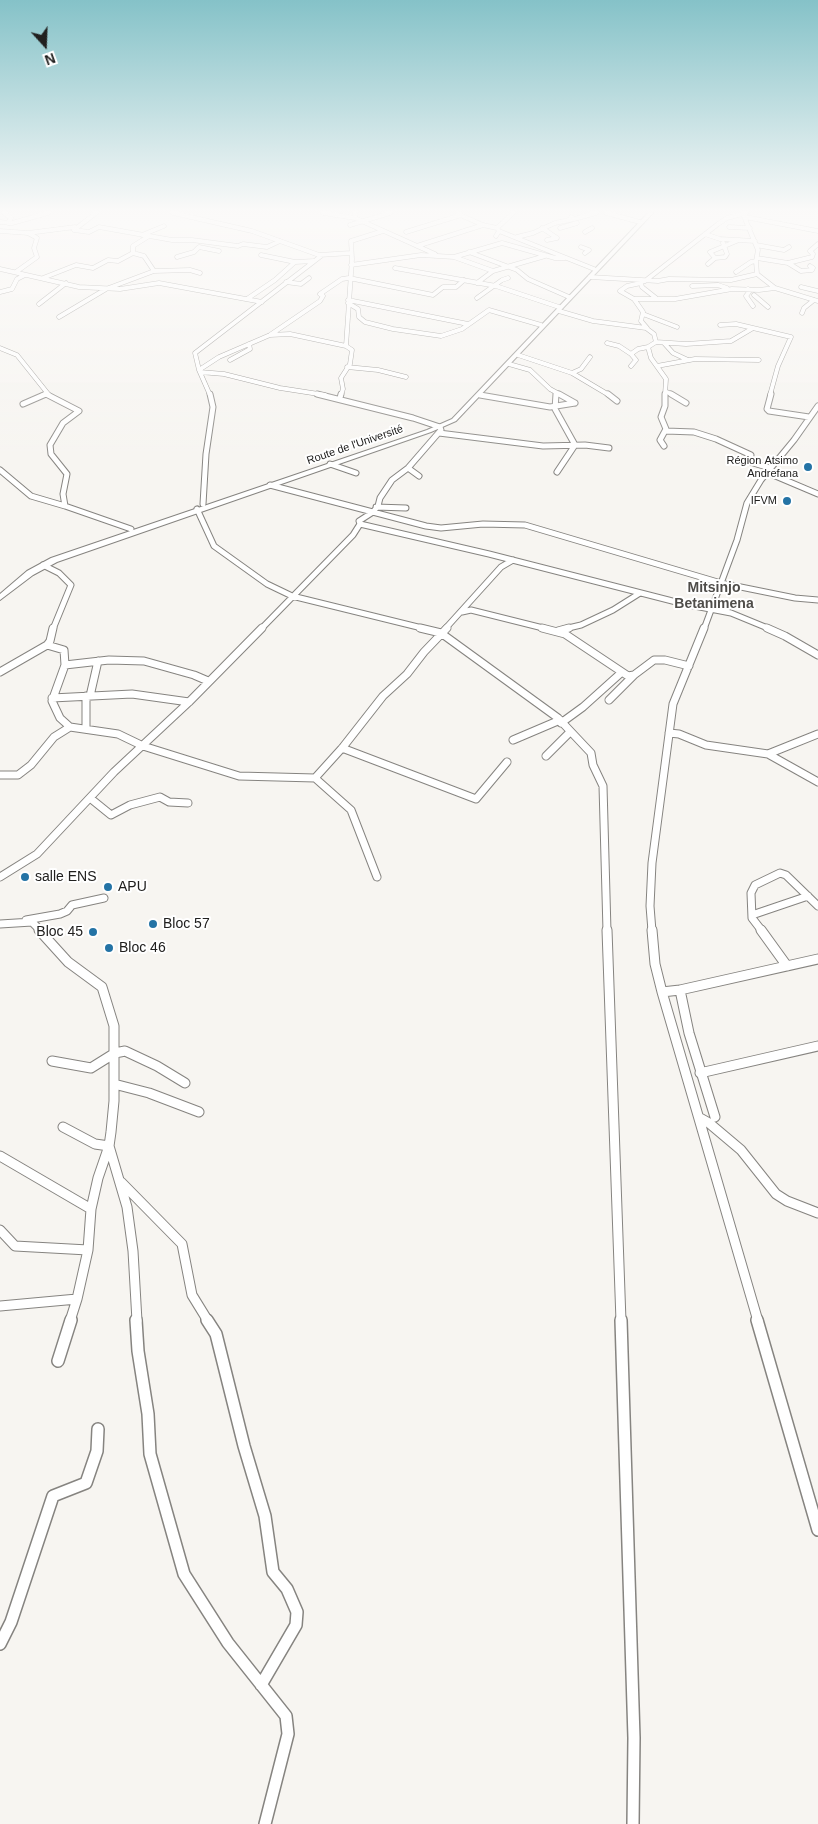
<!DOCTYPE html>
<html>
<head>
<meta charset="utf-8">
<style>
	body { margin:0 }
	#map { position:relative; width:818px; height:1824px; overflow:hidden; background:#f7f5f1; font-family:Helvetica,sans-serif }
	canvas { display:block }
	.north { position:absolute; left:20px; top:20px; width:50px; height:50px; -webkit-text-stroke:4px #fff; paint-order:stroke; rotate:160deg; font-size:14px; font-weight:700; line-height:20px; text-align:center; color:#21201f }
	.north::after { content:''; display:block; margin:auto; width:18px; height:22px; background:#21201f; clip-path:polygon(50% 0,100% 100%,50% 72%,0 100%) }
</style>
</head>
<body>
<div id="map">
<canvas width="818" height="1824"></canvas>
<div class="north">N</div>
</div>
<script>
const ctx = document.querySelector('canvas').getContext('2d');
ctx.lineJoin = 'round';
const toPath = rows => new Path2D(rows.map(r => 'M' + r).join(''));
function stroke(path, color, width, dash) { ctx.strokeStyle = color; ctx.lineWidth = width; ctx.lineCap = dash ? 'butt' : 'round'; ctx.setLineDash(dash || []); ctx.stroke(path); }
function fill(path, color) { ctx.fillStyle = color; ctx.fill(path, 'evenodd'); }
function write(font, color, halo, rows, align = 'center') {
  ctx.font = font + ' Helvetica,sans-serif'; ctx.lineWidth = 4; ctx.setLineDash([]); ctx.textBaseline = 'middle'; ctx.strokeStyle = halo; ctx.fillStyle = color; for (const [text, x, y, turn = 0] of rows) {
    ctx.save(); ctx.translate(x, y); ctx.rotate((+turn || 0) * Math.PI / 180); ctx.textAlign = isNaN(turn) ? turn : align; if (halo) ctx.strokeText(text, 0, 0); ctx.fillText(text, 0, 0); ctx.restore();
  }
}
const minorFar4 = toPath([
	[4,213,11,218,8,223],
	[96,213,74,230,89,232,99,227,172,240,192,240,238,246,243,244,267,247,280,241],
	[173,213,252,231,319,255,351,253],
	[323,213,355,218],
	[355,213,355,218,435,254],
	[606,213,640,222],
	[458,214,483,225],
	[743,214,758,250,756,261,757,274,775,288,818,301],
	[571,217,574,219,596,213],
	[745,217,818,231],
	[0,222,12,223,48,213],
	[350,225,390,213],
	[729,227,750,228],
	[542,228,557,238,547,240],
	[560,228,577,223],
	[0,231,28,233,37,238,34,248,37,257,16,272],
	[499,231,594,269],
	[406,232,461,215],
	[585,232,592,228],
	[28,233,75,227],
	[705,234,720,239,755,241],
	[142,235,164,226],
	[496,236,499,231,497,228,513,213],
	[517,237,533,233,555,223,574,219],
	[756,245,784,250,789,247],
	[417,246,483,225,497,228],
	[581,247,589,250,585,253],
	[469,252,517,270,528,279,569,297],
	[133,253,144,256,154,271],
	[261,255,295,262],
	[177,257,194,252,199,247,219,251],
	[454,257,493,271],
	[715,258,725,257,727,254,723,243],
	[757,258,788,263,812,257,813,254,810,251,818,244],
	[788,263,801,271,812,270,813,268,810,266],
	[708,264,715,258,710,252,739,240],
	[351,265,421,255,454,257,502,243,555,258,565,258],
	[395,268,496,286,559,307],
	[0,269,79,287,120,289,159,283,262,302],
	[736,272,751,262,756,261],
	[590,277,658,281,669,279,731,280,757,274],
	[43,278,76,265,93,268,108,260,118,261,133,253,133,246,149,236],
	[643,281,641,283,642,287,656,298],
	[645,281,718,224,727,218,746,213],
	[286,282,301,284,309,278],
	[477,283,493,271,545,256],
	[692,286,718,285,727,288],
	[801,287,818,291],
	[748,289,749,292,746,296,753,306],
	[0,292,12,289,17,279,25,275],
	[754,295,768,307],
	[477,298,502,280,508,278],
	[247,299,275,280,295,262,314,261],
	[634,299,620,291,627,286,641,283],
	[348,300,468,324],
	[348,303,358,309,359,317,365,322,393,329,441,336,462,329,489,310,541,325],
	[39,304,66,283],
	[559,311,593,321,646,328,654,334,656,342,648,347,651,358,666,379,665,395],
	[802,313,804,308,814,300],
	[643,314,677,327],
	[59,317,106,289,154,271,190,270,200,273],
	[720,325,736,324,791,337,778,366,770,395],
	[647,328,641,321,643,312,634,299,675,299,732,289,759,290,775,288],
	[270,335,320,301,323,296,320,294,342,279,349,278,433,295,443,287,456,287,464,280],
	[656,342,686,344,731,341,753,328],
	[607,343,619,346,631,354],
	[664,343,673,353,688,360],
	[0,348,17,355,49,395],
	[518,355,572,373,609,395],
	[230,360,250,349,249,344],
	[509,364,530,370,550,389,561,395],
	[631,366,636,360,631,354,638,349,648,347],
	[657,366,695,359,759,360],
	[347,367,378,370,406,377],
	[199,370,219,357,270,335,290,334,346,346,352,259,351,241,383,231],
	[200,372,224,374,280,388,325,395],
	[572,373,581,369,590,357],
	[667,392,673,395],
	[43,395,46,394],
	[210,395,199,370,195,353,321,256],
	[341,395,343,389,341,378,350,364,352,350,346,346],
	[480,395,482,395],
	[556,395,556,393]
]);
const minorFar3 = toPath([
	[46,394,79,411,63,423,50,445,51,454,67,474,63,494,65,506,131,529],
	[556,394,555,409,575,445,557,472],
	[559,394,575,403],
	[608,394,617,401],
	[671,394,686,403],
	[771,394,767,409,769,411,809,417],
	[480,395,550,407,575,403],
	[340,398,341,394],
	[23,404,46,394],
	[666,431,694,432,716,439,751,455,750,462,770,468],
	[439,433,543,446,585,445,609,448],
	[664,446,660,440,666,429,661,417,665,406,665,394],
	[330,464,356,473],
	[408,468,419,476],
	[0,470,31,496,65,506],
	[766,472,818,494],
	[270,485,426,526,441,528,483,524,525,525,721,583,795,598,818,600],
	[203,504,206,454,213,407,210,394],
	[376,507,406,508],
	[197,509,214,546,267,584,292,596,426,629],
	[360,524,489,554,684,604,731,613,770,629],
	[43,565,59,573,71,585,53,629],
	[462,612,471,610,547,629],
	[261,629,353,535,360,524,359,521,373,512,378,506,380,498,392,480,408,468,441,430,440,427,413,418,317,394],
	[445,629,501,567,513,560],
	[564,629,581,625,613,610,640,593],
	[704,629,737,540,747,503,761,480,794,440,818,406]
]);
const minorFar2 = toPath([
	[420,628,441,633,558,718,591,753,593,765,603,786,607,931],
	[542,628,565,634,628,676,634,675,654,660,665,660,689,666],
	[767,628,785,636,818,655],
	[558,631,569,628],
	[65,665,109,660,144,661,194,675,208,681],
	[0,672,47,645,50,641,53,628],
	[86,696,86,728],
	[90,696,98,661],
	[52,698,132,694,189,702],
	[609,700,634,675],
	[561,723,583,707,622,672],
	[70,727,118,734,143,746,239,776,315,778],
	[669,733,679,734,706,745,768,754,818,782],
	[513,740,560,720],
	[342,748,476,799,507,762],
	[768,754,818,734],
	[546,756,570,732],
	[0,775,18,775,31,765,54,737,70,727,60,718,52,701,65,665,64,650,47,645],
	[90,798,111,815,130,805,160,797,169,802,188,803],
	[0,877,37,854,114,772,189,702,262,628],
	[377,877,351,810,315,778,343,747,383,696,407,674,424,652,447,628],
	[752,915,808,896],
	[26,920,60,914,67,911,72,905,104,898],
	[0,924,32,922,41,931],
	[652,931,650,906,652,863,673,704,704,628],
	[762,931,752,918,751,893,755,885,780,873,786,875,818,906]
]);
const minorFar1 = toPath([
	[39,930,68,962,102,987,114,1026,114,1101,111,1132,109,1146,98,1178,91,1209,88,1250,77,1299],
	[607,930,621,1321],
	[652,930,655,964,662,992,758,1321],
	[761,930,787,966],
	[680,990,689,1033,715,1117],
	[662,992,680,990,818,959],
	[52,1061,91,1068,115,1053,125,1051,157,1066,185,1083],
	[700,1073,818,1046],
	[114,1084,149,1093,199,1112],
	[700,1118,709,1123,741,1150,776,1194,787,1201,818,1213],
	[63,1127,95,1144,109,1146],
	[109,1146,127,1207,133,1251,137,1321],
	[0,1156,91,1209],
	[121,1182,182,1244,192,1295,208,1321],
	[0,1230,15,1246,88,1250],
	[0,1306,77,1299,70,1321]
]);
const minor = toPath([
	[136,1320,138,1351,148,1414,150,1454,184,1574,228,1643,286,1716,288,1734,265,1824],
	[207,1320,216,1334,244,1446,265,1516,273,1572,287,1589,297,1612,296,1625,261,1685],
	[621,1320,634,1738,633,1824],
	[757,1320,818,1530],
	[58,1361,71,1320],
	[0,1644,11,1622,53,1496,86,1483,97,1451,98,1429]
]);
const major = toPath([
	[648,213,653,213,456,421,431,432,57,562,33,575,0,600,0,594,27,571,51,558,427,430,452,419,648,213]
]);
const markers = [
	[808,467,5,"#2473a5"],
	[787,501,5,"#2473a5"],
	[25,877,5,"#2473a5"],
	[108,887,5,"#2473a5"],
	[153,924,5,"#2473a5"],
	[93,932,5,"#2473a5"],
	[109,948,5,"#2473a5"]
];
const farStreetnames = [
	["Route de l'Université",355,445,-19]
];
const farPoinames = [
	["Région Atsimo",798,461],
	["Andrefana",798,474],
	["IFVM",777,501]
];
const farQuarternames = [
	["Mitsinjo",714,588],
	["Betanimena",714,604]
];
const poiNames = [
	["salle ENS",35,877],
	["APU",118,887],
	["Bloc 57",163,924],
	["Bloc 45",83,932,"right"],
	["Bloc 46",119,948]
];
stroke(minorFar4, '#868480', 5);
stroke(minorFar3, '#868480', 7);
stroke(minorFar2, '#868480', 9);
stroke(minorFar1, '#868480', 11);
stroke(minor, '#868480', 14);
stroke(major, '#868480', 2);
stroke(minorFar4, '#fff', 4);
stroke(minorFar3, '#fff', 5);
stroke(minorFar2, '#fff', 7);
stroke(minorFar1, '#fff', 9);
stroke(minor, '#fff', 11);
fill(major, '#fff');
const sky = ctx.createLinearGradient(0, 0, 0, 469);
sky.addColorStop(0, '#85c2c8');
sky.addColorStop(0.45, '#fbfaf9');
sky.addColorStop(1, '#fbfaf900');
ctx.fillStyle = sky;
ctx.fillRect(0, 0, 818, 469);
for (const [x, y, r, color] of markers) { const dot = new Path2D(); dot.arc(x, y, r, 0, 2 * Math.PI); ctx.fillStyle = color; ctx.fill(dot); stroke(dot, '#fff', 2); }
write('11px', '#21201f', '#fff', farStreetnames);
write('11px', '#21201f', '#fff', farPoinames, 'right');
write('bold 14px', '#4f4d4a', '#fff', farQuarternames);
write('14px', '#21201f', '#fff', poiNames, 'left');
</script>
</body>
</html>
